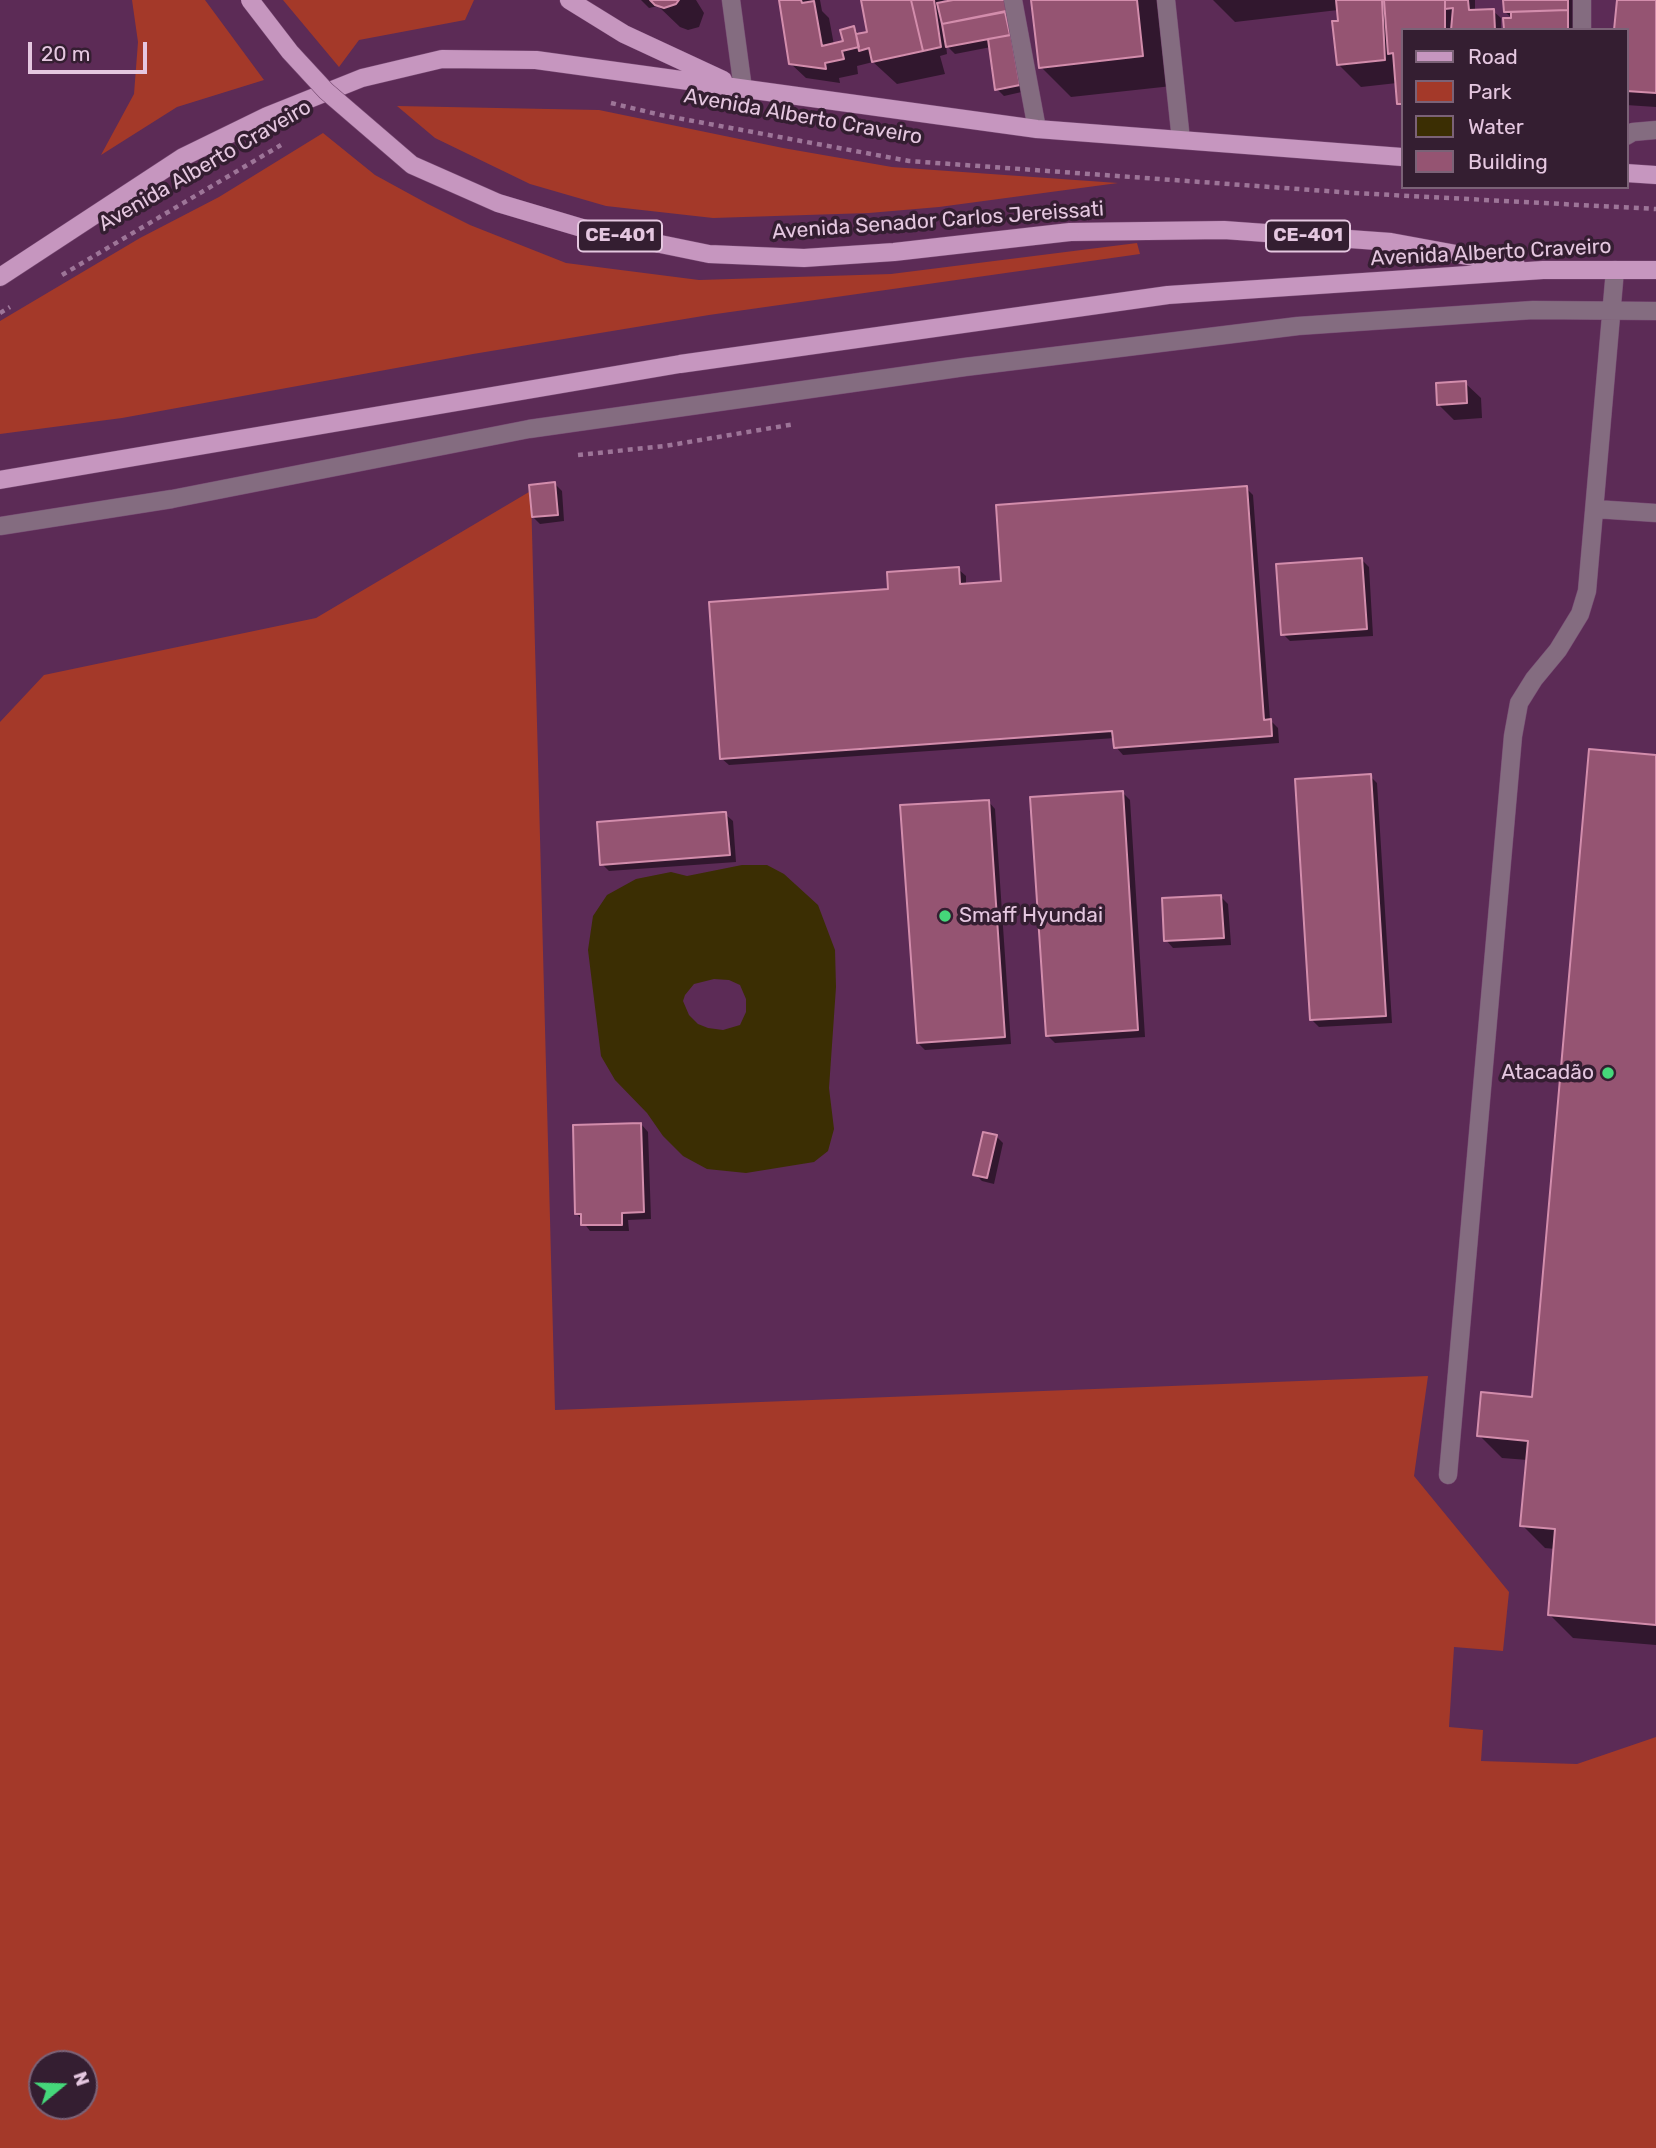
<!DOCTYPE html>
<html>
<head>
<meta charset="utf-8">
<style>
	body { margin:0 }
	#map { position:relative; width:1656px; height:2148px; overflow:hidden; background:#5c2b56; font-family:Rubik,sans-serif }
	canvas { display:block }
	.legend { position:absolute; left:1401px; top:28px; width:228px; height:161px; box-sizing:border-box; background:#341e31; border:2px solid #7b6277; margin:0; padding:9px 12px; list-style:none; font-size:21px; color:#e5c7e0 }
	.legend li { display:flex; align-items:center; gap:14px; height:35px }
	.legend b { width:35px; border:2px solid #7b6277 }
	.north { position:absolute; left:28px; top:2050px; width:70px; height:70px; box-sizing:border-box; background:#341e31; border:2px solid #7b6277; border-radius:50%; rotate:71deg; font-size:19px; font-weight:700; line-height:28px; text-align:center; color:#e5c7e0 }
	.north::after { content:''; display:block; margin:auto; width:24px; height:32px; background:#45d77a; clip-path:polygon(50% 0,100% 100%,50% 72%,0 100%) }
	.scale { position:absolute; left:28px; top:42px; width:119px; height:32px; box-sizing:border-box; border:4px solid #e5c7e0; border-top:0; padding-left:9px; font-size:21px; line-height:24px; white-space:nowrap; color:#e5c7e0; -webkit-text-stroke:5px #341e31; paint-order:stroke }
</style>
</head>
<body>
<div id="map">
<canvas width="1656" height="2148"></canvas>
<ul class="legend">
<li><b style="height:9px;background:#c696bf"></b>Road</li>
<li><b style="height:19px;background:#a43929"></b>Park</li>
<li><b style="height:19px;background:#3b2e03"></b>Water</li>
<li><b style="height:19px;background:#955472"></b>Building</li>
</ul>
<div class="north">N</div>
<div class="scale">20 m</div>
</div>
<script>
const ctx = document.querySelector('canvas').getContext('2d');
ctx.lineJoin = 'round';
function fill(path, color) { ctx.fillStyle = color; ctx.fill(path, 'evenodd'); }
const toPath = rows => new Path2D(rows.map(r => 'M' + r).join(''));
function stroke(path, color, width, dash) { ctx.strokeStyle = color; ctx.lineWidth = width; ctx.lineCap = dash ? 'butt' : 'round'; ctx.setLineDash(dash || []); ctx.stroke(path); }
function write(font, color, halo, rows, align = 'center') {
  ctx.font = font + ' Rubik,sans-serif'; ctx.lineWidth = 7; ctx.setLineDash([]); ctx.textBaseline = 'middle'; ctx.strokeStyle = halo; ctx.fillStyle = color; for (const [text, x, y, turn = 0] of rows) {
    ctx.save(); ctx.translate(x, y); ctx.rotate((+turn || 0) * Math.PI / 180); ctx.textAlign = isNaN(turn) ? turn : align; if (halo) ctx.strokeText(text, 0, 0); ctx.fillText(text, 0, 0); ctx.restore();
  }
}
const green = toPath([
	[132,0,205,0,264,80,177,107,101,155,134,94,138,42],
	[283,0,474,0,465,20,359,40,339,67],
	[397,106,599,110,783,148,892,167,1118,183,939,207,869,213,713,218,606,206,530,184,435,138],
	[323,133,375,175,428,204,470,225,566,263,699,280,891,274,1137,243,1140,254,709,315,473,354,122,418,0,434,0,321,140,238,219,197],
	[529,492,531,494,555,1410,1428,1376,1414,1476,1509,1592,1503,1651,1454,1647,1449,1727,1483,1730,1481,1761,1577,1764,1656,1737,1656,2148,0,2148,0,722,44,675,316,618],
	[42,2064,84,2064,84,2106,42,2106]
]);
const water = toPath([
	[742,865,767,865,784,874,818,905,835,950,836,987,829,1088,834,1129,828,1151,814,1162,746,1173,707,1169,683,1156,663,1136,647,1113,615,1080,601,1056,588,950,593,916,607,895,636,879,671,872,687,876],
	[714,979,729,980,740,985,746,999,746,1012,740,1025,723,1030,708,1028,698,1024,689,1015,683,1001,685,995,694,984]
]);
const shadow = toPath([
	[641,0,696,0,704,13,699,27,688,30,680,27,658,6,649,8],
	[781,0,820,0,822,11,829,18,834,45,845,43,854,28,860,35,869,33,863,0,945,0,942,1,942,4,962,0,1015,0,1026,91,1004,96,997,89,991,47,955,54,946,45,947,54,940,56,945,74,897,84,873,62,857,66,858,74,839,78,840,83,806,78,790,63],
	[1033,0,1163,0,1172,86,1071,97,1041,67],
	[1213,0,1475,0,1475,12,1493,11,1501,18,1501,30,1402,30,1402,106,1399,103,1397,83,1361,87,1338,64,1338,10,1235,22],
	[1505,0,1582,0,1583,30,1506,30,1513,19,1505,12],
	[1618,0,1656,0,1656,107,1626,105,1626,30],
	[1465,383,1481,398,1482,418,1454,420,1439,405],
	[555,484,562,491,564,521,540,524,533,517],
	[1246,488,1253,495,1270,720,1278,728,1279,743,1123,755,1116,747,1115,738,729,765,721,758,890,591,958,569,966,576,966,586,1003,583],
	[1362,560,1369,567,1373,636,1290,641,1283,634],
	[1656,757,1656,1645,1573,1638,1550,1615,1555,1549,1545,1548,1522,1525,1528,1460,1502,1458,1479,1435,1534,1399],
	[1370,776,1377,783,1392,1023,1319,1027,1312,1020],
	[1122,792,1130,800,1145,1037,1055,1043,1047,1035],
	[988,801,995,809,1011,1044,925,1050,918,1043],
	[725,814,733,821,736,862,609,871,602,864],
	[1221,897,1228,904,1231,945,1173,948,1166,940],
	[641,1124,648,1132,651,1219,628,1220,629,1231,590,1231,577,1214],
	[996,1136,1003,1143,994,1184,982,1181,975,1174]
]);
const building = toPath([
	[650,0,679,0,676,4,664,8,655,5,650,0],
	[779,0,801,0,802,3,814,1,822,46,843,41,840,30,854,26,859,47,842,51,844,59,825,63,826,69,789,64,779,0],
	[861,0,911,0,923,51,872,62,869,48,859,51,856,34,867,32,861,0],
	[911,0,934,0,941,47,923,51,911,0],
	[953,0,1009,0,1011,10,942,24,937,3,953,0],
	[1031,0,1137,0,1143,56,1039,68,1031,0],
	[1336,0,1382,0,1385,60,1337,65,1332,21,1338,21,1336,0],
	[1384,0,1445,0,1445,30,1402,30,1402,104,1397,104,1393,53,1388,54,1384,0],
	[1445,0,1468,0,1469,10,1494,9,1495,30,1451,30,1453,8,1445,9,1445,0],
	[1503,0,1568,0,1568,10,1504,12,1503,0],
	[1617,0,1656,0,1656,93,1626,91,1626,30,1614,30,1617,0],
	[1568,10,1568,30,1504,30,1503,18,1511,18,1511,12,1568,10],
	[1005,12,1010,35,946,47,942,24,1005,12],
	[1011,35,1020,85,995,90,988,39,1011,35],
	[1466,381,1467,403,1437,405,1436,383,1466,381],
	[555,482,558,515,532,517,529,485,555,482],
	[1247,486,1264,720,1271,719,1272,736,1114,748,1112,731,720,759,709,602,888,589,887,572,959,567,960,584,1001,581,996,505,1247,486],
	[1362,558,1367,629,1281,635,1276,564,1362,558],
	[1589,749,1656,755,1656,1625,1548,1615,1555,1529,1520,1526,1528,1441,1477,1436,1481,1392,1532,1397,1589,749],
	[1371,774,1386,1016,1310,1020,1295,779,1371,774],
	[1123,791,1138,1030,1046,1036,1030,797,1123,791],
	[989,800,1005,1037,917,1043,900,805,989,800],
	[723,812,726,812,730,855,600,865,597,822,723,812],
	[1221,895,1224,938,1164,941,1162,898,1221,895],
	[641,1123,644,1212,622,1213,622,1225,581,1225,581,1214,575,1214,573,1125,641,1123],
	[983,1132,997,1135,987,1178,973,1175,983,1132]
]);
const path = toPath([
	[611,103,661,115,909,161,1354,193,1656,209],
	[62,275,281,145],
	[0,313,10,307],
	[578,455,665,446,795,424]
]);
const minor = toPath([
	[731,0,743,89],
	[1013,0,1037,129],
	[1166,0,1181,140],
	[1582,0,1582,30],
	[1626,136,1633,132,1656,130],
	[1595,509,1656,513],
	[0,526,172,499,529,429,965,367,1298,326,1533,310,1656,311],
	[1448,1475,1513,736,1519,703,1534,679,1558,650,1580,614,1587,591,1615,270]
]);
const major = toPath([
	[569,0,624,34,723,80],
	[1626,173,1656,175],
	[1070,232,1224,230,1391,242,1516,265],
	[0,277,183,157,267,116,362,78,442,59,536,60,1037,129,1402,157],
	[0,480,680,364,1168,295,1543,270,1656,270]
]);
const majorBridge = toPath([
	[250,0,290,52,326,91,412,165,498,203,582,228,709,254,804,258,894,252,1070,232]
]);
const markers = [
	[945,916,7,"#45d77a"],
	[1608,1073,7,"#45d77a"]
];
const shields = [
	[620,236,84],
	[1308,236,84]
];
const shieldNames = [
	["CE-401",620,236],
	["CE-401",1308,236]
];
const streetNames = [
	["Avenida Alberto Craveiro",803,117,10],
	["Avenida Alberto Craveiro",205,166,-30],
	["Avenida Senador Carlos Jereissati",938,221,-4],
	["Avenida Alberto Craveiro",1491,253,-3]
];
const poiNames = [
	["Smaff Hyundai",959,916],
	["Atacadão",1594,1073,"right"]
];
fill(green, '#a43929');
fill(water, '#3b2e03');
fill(shadow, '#0007');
fill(building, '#955472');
stroke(building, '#d38dac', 2);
stroke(minor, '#774a72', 19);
stroke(major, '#774a72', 19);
stroke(path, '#9d7598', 4.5, [5, 5]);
stroke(minor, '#846c80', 18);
stroke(major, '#c696bf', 18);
stroke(majorBridge, '#774a72', 19, []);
stroke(majorBridge, '#c696bf', 18);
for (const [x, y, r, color] of markers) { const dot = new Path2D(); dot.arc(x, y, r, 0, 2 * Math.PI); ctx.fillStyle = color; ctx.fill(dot); stroke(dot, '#341e31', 2.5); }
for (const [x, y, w] of shields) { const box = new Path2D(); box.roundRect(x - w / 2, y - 15.5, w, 31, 5); ctx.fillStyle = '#341e31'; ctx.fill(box); stroke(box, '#e5c7e0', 2); }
write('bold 19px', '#e5c7e0', null, shieldNames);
write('21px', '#e5c7e0', '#341e31', streetNames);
write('21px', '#e5c7e0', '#341e31', poiNames, 'left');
</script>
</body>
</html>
